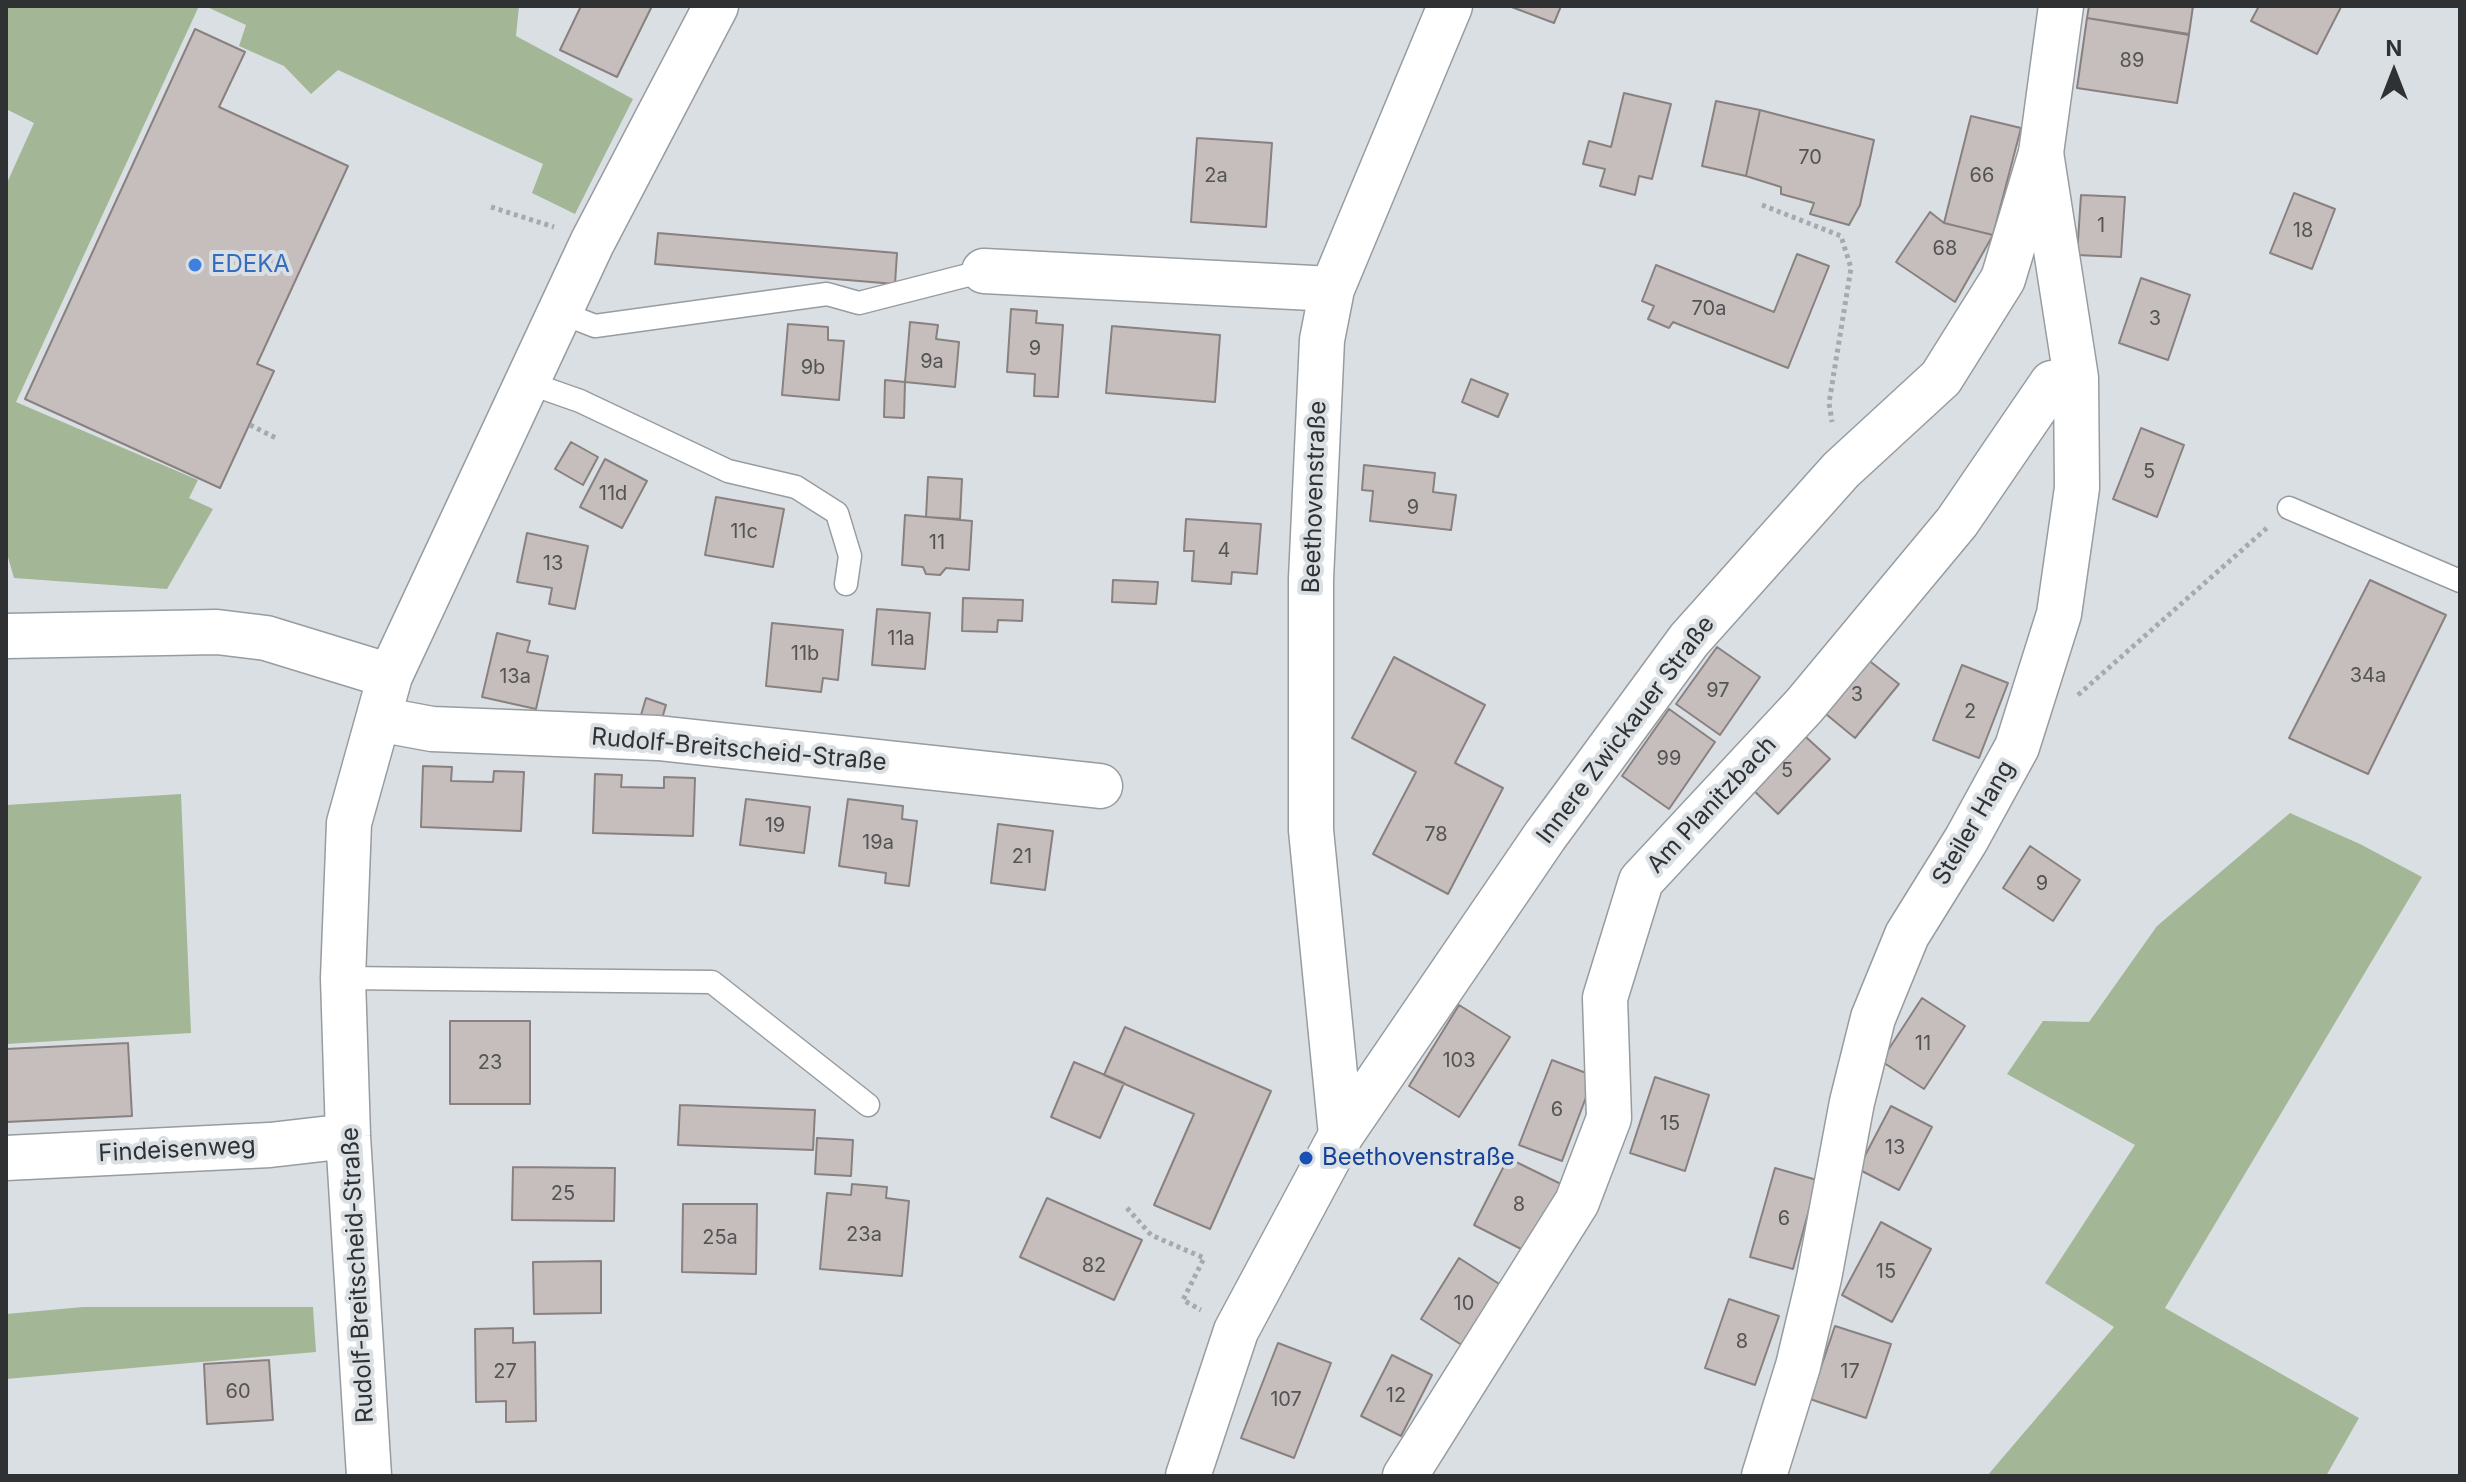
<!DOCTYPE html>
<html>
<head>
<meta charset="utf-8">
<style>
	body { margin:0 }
	#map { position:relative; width:2466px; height:1482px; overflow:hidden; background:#dadfe4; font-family:Inter,sans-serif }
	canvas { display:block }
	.frame { position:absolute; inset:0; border:8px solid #2f3132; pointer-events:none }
	.north { position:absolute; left:2354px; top:32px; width:80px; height:80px; -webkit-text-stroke:6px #dadfe4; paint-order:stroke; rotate:0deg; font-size:22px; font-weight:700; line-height:32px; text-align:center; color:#2f3132 }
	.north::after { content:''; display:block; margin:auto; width:28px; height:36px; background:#2f3132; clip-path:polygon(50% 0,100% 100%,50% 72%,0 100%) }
</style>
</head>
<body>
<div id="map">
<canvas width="2466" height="1482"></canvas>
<div class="frame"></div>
<div class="north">N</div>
</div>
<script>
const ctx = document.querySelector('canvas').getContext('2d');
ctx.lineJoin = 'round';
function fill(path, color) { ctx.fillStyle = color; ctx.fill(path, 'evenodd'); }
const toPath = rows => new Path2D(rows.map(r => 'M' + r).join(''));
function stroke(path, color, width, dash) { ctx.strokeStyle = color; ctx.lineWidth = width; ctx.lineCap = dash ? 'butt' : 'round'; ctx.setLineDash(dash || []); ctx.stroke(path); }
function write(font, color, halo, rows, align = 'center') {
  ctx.font = font + ' Inter,sans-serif'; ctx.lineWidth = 8; ctx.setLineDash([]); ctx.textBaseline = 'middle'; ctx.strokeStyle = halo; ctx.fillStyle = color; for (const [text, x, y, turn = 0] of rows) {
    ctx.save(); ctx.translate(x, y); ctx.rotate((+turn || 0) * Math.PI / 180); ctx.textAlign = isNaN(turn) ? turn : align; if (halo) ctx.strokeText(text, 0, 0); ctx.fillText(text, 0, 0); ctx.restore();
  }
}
const green = toPath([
	[6,6,199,6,16,402,198,480,189,498,213,509,167,589,14,578,6,550,6,185,34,123,6,109],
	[205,6,519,6,516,36,633,99,575,214,532,193,543,164,338,70,311,94,284,66,239,46,246,25],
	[181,794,191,1033,6,1044,6,805],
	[2290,813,2360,844,2422,877,2165,1308,2359,1418,2326,1476,1987,1476,2114,1327,2045,1283,2135,1145,2007,1074,2043,1021,2089,1022,2157,926],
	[83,1307,313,1307,316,1352,6,1379,6,1314]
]);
const building = toPath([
	[581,6,652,6,617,77,560,50,581,6],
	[1509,6,1561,6,1554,23,1509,6],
	[2089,6,2193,6,2189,34,2087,18,2089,6],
	[2259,6,2338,6,2341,7,2317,54,2251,21,2259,6],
	[2087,18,2189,35,2177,103,2077,88,2087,18],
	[195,29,245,52,219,107,348,166,257,364,274,371,220,488,25,399,195,29],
	[1624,93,1671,104,1652,179,1639,176,1635,195,1600,186,1605,169,1583,164,1589,141,1611,147,1624,93],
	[1716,101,1760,110,1746,176,1702,166,1716,101],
	[1760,110,1874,140,1860,205,1849,225,1810,214,1814,203,1781,194,1781,187,1746,176,1760,110],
	[1971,116,2021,128,1993,235,1944,223,1971,116],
	[1197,138,1272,143,1266,227,1191,222,1197,138],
	[2294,193,2335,209,2312,269,2270,253,2294,193],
	[2081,195,2125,197,2121,257,2077,255,2081,195],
	[1930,212,1944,223,1993,235,1955,302,1896,262,1930,212],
	[658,233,897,253,895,284,655,264,658,233],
	[1797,254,1829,266,1788,368,1673,322,1669,328,1648,319,1654,306,1642,301,1656,265,1774,312,1797,254],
	[2141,278,2190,295,2168,360,2119,343,2141,278],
	[1011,309,1037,311,1036,323,1063,325,1058,397,1034,396,1035,374,1007,372,1011,309],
	[910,322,938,325,936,339,959,342,955,387,905,382,910,322],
	[788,324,828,327,828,340,844,341,839,400,782,395,788,324],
	[1112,326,1220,335,1215,402,1106,393,1112,326],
	[1471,379,1508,394,1498,417,1462,402,1471,379],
	[885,380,905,382,904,418,884,417,885,380],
	[2141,428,2184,445,2157,517,2113,499,2141,428],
	[571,442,598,457,583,485,555,469,571,442],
	[605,459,647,481,622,528,580,507,605,459],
	[1364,465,1435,473,1433,492,1456,495,1451,530,1370,521,1373,491,1362,490,1364,465],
	[928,477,962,479,960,519,926,517,928,477],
	[716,497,784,509,773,567,705,555,716,497],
	[905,515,972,521,969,570,946,568,940,575,926,574,923,567,902,565,905,515],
	[1186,519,1261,524,1257,574,1232,572,1231,584,1192,581,1194,551,1184,551,1186,519],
	[527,533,588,546,575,609,549,604,552,588,517,582,527,533],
	[1113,580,1158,582,1156,604,1112,602,1113,580],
	[2370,580,2446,615,2368,774,2289,738,2370,580],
	[963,598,1023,600,1022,621,998,620,997,632,962,631,963,598],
	[877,609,930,613,925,669,872,665,877,609],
	[772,623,843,630,838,680,823,678,821,692,766,686,772,623],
	[497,633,530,641,527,652,548,656,536,709,482,697,497,633],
	[1717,647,1760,677,1720,735,1676,704,1717,647],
	[1858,652,1899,684,1855,738,1815,705,1858,652],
	[1394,657,1485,705,1455,763,1503,788,1448,894,1373,854,1416,772,1352,738,1394,657],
	[1962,665,2008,683,1979,758,1933,740,1962,665],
	[646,698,666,705,658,732,638,725,646,698],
	[1669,709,1715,742,1669,809,1622,776,1669,709],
	[1796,728,1830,759,1778,814,1745,782,1796,728],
	[423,766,452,767,451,781,493,782,494,771,524,772,521,831,421,827,423,766],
	[595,774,622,775,621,787,664,788,664,777,695,778,693,836,593,833,595,774],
	[746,799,810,807,804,853,740,845,746,799],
	[848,799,903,806,902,819,917,821,909,886,885,883,886,873,839,866,848,799],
	[998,824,1053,831,1045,890,991,883,998,824],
	[2030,846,2080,880,2053,921,2003,888,2030,846],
	[1922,998,1965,1026,1924,1089,1881,1061,1922,998],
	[1459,1005,1510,1037,1459,1117,1409,1086,1459,1005],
	[450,1021,530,1021,530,1104,450,1104,450,1021],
	[1125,1027,1271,1091,1210,1229,1154,1205,1194,1114,1104,1075,1125,1027],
	[128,1043,132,1116,6,1122,6,1049,128,1043],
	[1552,1060,1594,1076,1562,1161,1519,1145,1552,1060],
	[1074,1062,1124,1083,1100,1138,1051,1117,1074,1062],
	[1655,1077,1709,1095,1685,1171,1630,1153,1655,1077],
	[680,1105,815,1110,813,1150,678,1145,680,1105],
	[1891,1106,1932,1127,1899,1190,1858,1169,1891,1106],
	[817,1138,853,1140,851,1176,815,1174,817,1138],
	[1508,1158,1563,1185,1529,1253,1474,1225,1508,1158],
	[513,1167,615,1168,614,1221,512,1220,513,1167],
	[1775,1168,1817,1180,1793,1269,1750,1257,1775,1168],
	[852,1184,887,1187,886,1198,909,1201,902,1276,820,1269,827,1193,851,1195,852,1184],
	[1047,1198,1142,1240,1114,1300,1020,1257,1047,1198],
	[683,1204,757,1204,756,1274,682,1272,683,1204],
	[1881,1222,1931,1249,1892,1322,1842,1295,1881,1222],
	[1459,1258,1507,1289,1468,1349,1421,1319,1459,1258],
	[601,1261,601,1313,534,1314,533,1262,601,1261],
	[1729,1299,1779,1316,1755,1385,1705,1368,1729,1299],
	[1835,1326,1891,1344,1866,1418,1810,1399,1835,1326],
	[513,1328,513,1343,535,1342,536,1421,506,1422,506,1401,476,1402,475,1329,513,1328],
	[1278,1343,1331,1363,1294,1458,1241,1438,1278,1343],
	[1392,1355,1432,1375,1401,1436,1361,1416,1392,1355],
	[269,1360,273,1420,207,1424,204,1364,269,1360]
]);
const path = toPath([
	[1762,205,1841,236,1851,268,1829,403,1832,422],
	[491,207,554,227],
	[250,425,276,438],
	[2078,695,2268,527],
	[1127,1208,1151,1235,1204,1258,1183,1300,1201,1310]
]);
const service = toPath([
	[559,312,595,326,827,294,859,303,984,271],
	[526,382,580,401,728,471,796,487,837,513,850,556,846,584],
	[2289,508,2460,581],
	[343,978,712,982,868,1105]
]);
const minor = toPath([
	[984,271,1332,289],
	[6,636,217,632,266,638,390,676],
	[378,719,432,729,658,738,1100,786],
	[1341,1135,1311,830,1311,579,1322,340,1332,289,1450,6],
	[6,1158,270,1145,348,1136],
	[369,1476,348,1136,343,978,349,823,390,676,592,243,716,6],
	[1405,1476,1577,1202,1609,1118,1605,998,1641,881,1804,706,1957,522,2052,383,2076,378],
	[1764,1476,1798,1366,1819,1278,1852,1102,1873,1018,1907,935,1966,840,2017,747,2059,614,2077,488,2076,378,2041,153]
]);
const secondary = toPath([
	[1188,1476,1236,1331,1341,1135,1545,836,1689,640,1841,470,1941,378,2003,279,2041,153,2061,6]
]);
const markers = [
	[195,265,8,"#3f7fe0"],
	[1306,1158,8,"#1a4fb4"]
];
const numberNames = [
	["89",2132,61],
	["70",1810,158],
	["2a",1216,176],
	["66",1982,176],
	["1",2101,226],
	["18",2303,231],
	["68",1945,249],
	["70a",1709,309],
	["3",2155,319],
	["9",1035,349],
	["9a",932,362],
	["9b",813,368],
	["5",2149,472],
	["11d",613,494],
	["9",1413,508],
	["11c",744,532],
	["11",937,543],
	["4",1224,551],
	["13",553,564],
	["11a",901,639],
	["11b",805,654],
	["34a",2368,676],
	["13a",515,677],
	["97",1718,691],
	["3",1857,695],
	["2",1970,712],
	["99",1669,759],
	["5",1787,771],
	["19",775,826],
	["78",1436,835],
	["19a",878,843],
	["21",1022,857],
	["9",2042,884],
	["11",1923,1044],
	["103",1459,1061],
	["23",490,1063],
	["6",1557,1110],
	["15",1670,1124],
	["13",1895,1148],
	["25",563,1194],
	["8",1519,1205],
	["6",1784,1219],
	["23a",864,1235],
	["25a",720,1238],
	["82",1094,1266],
	["15",1886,1272],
	["10",1464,1304],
	["8",1742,1342],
	["27",505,1372],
	["17",1850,1372],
	["60",238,1392],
	["12",1396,1396],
	["107",1286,1400]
];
const shopNames = [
	["EDEKA",211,265]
];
const streetNames = [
	["Beethovenstraße",1315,497,-88],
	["Innere Zwickauer Straße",1626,730,-53],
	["Rudolf-Breitscheid-Straße",739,750,5],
	["Am Planitzbach",1712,805,-47],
	["Steiler Hang",1974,823,-60],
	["Findeisenweg",177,1150,-3],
	["Rudolf-Breitscheid-Straße",358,1275,-93]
];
const transitNames = [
	["Beethovenstraße",1322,1158]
];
fill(green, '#a3b797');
fill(building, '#c5bebc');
stroke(building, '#888180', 2);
stroke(service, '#979ca0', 25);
stroke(minor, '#979ca0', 47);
stroke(secondary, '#979ca0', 47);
stroke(path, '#a6aaae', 5, [4, 4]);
stroke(service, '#fff', 22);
stroke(minor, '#fff', 44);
stroke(secondary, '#fff', 44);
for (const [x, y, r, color] of markers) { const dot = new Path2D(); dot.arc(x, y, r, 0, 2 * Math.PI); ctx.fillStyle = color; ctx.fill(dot); stroke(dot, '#dadfe4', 3); }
write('20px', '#545454', null, numberNames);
write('24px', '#366cbe', '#dadfe4', shopNames, 'left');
write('24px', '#2f3132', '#dadfe4', streetNames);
write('24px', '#164399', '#dadfe4', transitNames, 'left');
</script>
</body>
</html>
